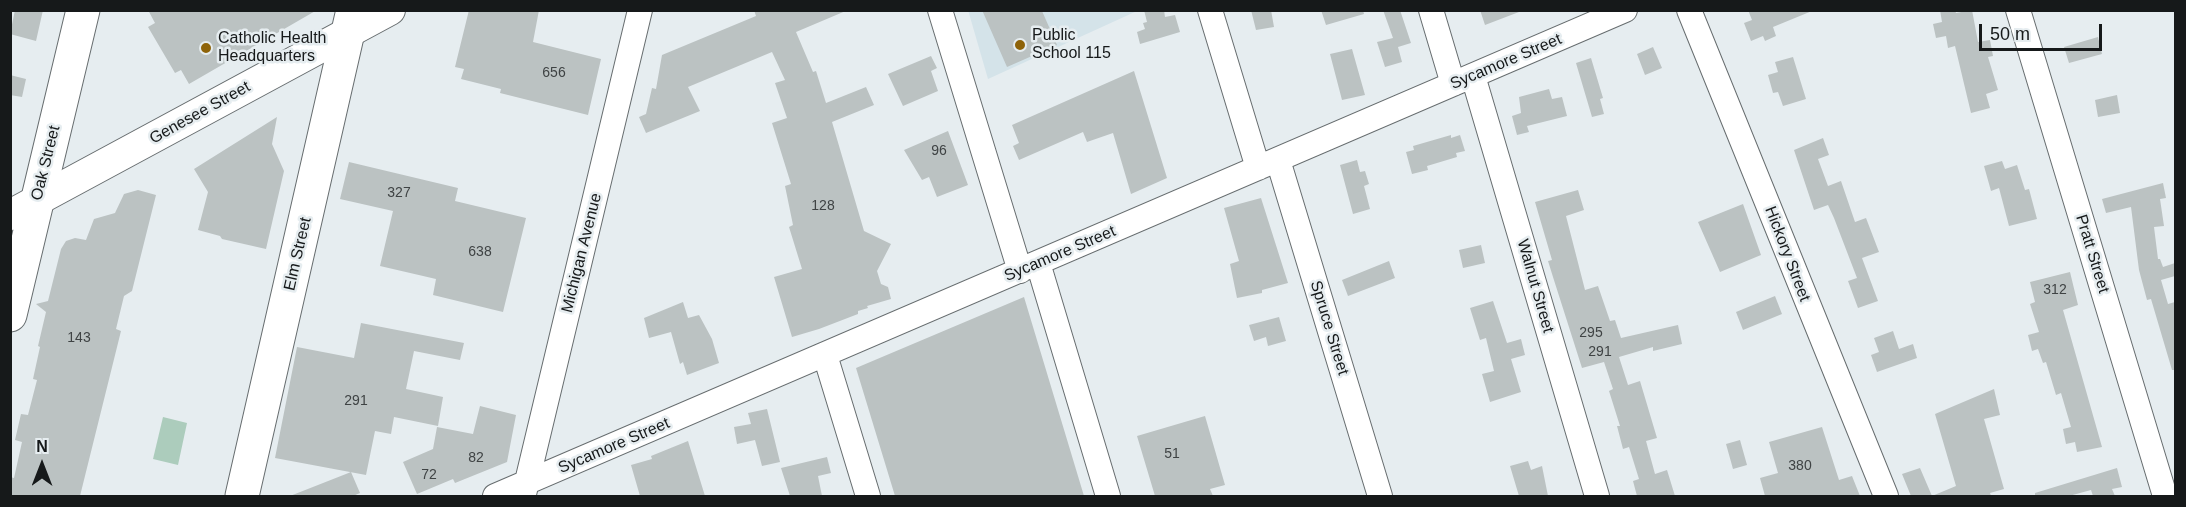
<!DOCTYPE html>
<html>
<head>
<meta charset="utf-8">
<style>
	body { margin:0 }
	#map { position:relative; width:2186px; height:507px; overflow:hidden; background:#e6edf0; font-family:Arial,sans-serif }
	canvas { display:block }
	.frame { position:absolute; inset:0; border:12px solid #16191a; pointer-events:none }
	.north { position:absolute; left:12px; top:435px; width:60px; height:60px; -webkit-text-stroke:4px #e6edf0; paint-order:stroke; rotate:0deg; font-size:16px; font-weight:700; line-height:24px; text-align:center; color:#16191a }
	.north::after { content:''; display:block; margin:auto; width:21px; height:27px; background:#16191a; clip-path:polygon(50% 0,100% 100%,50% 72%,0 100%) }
	.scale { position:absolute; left:1979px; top:24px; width:123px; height:27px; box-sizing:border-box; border:3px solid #16191a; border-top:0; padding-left:8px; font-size:18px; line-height:21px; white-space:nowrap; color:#16191a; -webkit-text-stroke:4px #e6edf0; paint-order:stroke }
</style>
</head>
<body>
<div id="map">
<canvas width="2186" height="507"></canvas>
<div class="frame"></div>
<div class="north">N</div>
<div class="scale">50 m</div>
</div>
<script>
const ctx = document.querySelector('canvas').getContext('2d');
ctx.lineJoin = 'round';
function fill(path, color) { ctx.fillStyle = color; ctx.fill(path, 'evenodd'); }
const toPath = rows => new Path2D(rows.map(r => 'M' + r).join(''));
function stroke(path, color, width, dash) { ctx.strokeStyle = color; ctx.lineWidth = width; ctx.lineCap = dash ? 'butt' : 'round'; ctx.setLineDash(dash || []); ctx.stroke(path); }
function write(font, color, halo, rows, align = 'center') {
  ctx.font = font + ' Arial,sans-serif'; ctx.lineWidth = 5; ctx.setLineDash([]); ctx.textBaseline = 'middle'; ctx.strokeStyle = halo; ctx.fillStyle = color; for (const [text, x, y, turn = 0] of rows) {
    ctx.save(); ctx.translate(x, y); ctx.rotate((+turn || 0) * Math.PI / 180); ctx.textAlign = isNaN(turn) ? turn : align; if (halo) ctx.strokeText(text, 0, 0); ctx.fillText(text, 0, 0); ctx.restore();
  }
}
const built = toPath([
	[968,10,1137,11,988,79]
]);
const green = toPath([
	[163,417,187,423,178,465,153,459]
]);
const building = toPath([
	[15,10,43,10,36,41,10,34],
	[148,10,317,10,189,84,181,70,175,73,148,27,155,23],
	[469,10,539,10,533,42,601,59,588,115,500,93,501,89,461,79,464,69,455,67],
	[754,10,848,10,796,32,813,72,816,71,826,103,866,87,874,105,832,122,864,231,891,244,877,271,881,284,888,287,891,299,867,306,868,308,858,311,858,314,819,329,792,337,774,277,802,269,789,227,793,225,785,186,791,184,772,123,787,118,775,83,785,80,772,52,688,87,700,111,646,133,639,117,646,114,652,88,656,89,662,55,756,16],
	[982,10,1042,11,1057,45,1007,67],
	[1144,10,1164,10,1165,17,1175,15,1180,32,1140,44,1137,32,1145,29,1143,23,1147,22],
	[1251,10,1271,10,1274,27,1256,30],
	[1321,10,1363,10,1364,14,1326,25],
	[1383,10,1400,10,1411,43,1398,47,1402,62,1385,67,1377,42,1393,38],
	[1480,10,1519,10,1519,12,1485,25],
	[1748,10,1812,10,1812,11,1773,27,1776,36,1765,41,1763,36,1751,41,1744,23,1752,20],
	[1940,10,1955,10,1956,13,1972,10,1978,42,1990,40,1993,56,1988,57,1998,90,1986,94,1990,108,1971,113,1955,46,1948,48,1946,36,1936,38,1933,24,1942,22],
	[2098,37,2102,54,2069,63,2064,47],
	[1653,47,1662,68,1645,75,1637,54],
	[1352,49,1365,95,1342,100,1330,54],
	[931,56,937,68,931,71,938,91,903,106,888,74],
	[1793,57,1806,99,1783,106,1778,92,1773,93,1768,75,1778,72,1775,62],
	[1591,58,1603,98,1600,99,1604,114,1592,117,1576,63],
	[1134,71,1167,178,1131,194,1113,133,1087,142,1083,132,1019,160,1013,146,1019,143,1012,125],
	[10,75,26,79,22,97,10,95],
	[1549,89,1552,99,1562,97,1567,116,1527,126,1529,132,1517,135,1512,116,1521,113,1519,97],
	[2117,95,2120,113,2098,117,2095,100],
	[277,117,272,144,284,171,266,249,222,239,220,236,198,230,208,192,194,169],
	[948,131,968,185,937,197,929,177,922,180,904,150],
	[1451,135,1451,138,1460,135,1465,151,1456,153,1457,157,1427,166,1428,170,1412,174,1406,152,1414,150,1413,146],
	[1823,138,1829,155,1818,159,1828,186,1841,181,1855,222,1866,218,1879,252,1862,258,1878,301,1858,308,1848,281,1857,278,1834,218,1828,205,1814,210,1794,150],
	[1357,160,1360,172,1365,171,1369,184,1364,186,1370,209,1353,214,1340,165],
	[2002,161,2005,169,2017,165,2025,190,2029,189,2037,219,2009,226,1999,188,1991,191,1984,166],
	[349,162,458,188,455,201,526,218,503,312,433,295,436,279,380,266,393,211,340,199],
	[2163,183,2166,198,2160,199,2164,226,2154,227,2158,259,2160,259,2163,267,2175,263,2175,276,2161,280,2168,304,2175,302,2175,370,2172,370,2151,299,2147,300,2139,270,2131,207,2106,213,2102,199],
	[138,190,156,195,132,291,124,296,116,329,121,331,80,496,10,496,10,477,14,478,22,442,15,440,21,414,28,415,37,380,33,379,40,347,38,346,46,312,36,304,48,301,61,249,66,241,75,238,86,240,94,219,115,213,124,194],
	[1578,190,1584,210,1566,216,1585,290,1598,286,1610,321,1615,320,1621,338,1678,325,1682,344,1653,351,1653,347,1619,357,1628,385,1640,381,1657,438,1646,441,1655,474,1667,470,1675,496,1637,496,1633,481,1639,479,1629,447,1623,449,1617,426,1620,426,1609,391,1613,389,1604,362,1582,368,1553,277,1548,261,1552,260,1535,202],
	[1261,198,1288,283,1262,290,1262,293,1237,298,1230,264,1239,261,1224,208],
	[1743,204,1761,255,1720,272,1698,222],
	[1481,245,1485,263,1463,268,1459,250],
	[1389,261,1395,278,1348,296,1342,280],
	[2070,272,2078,305,2063,310,2102,447,2077,452,2075,442,2066,444,2063,429,2071,427,2061,393,2056,395,2046,362,2043,363,2038,349,2032,351,2028,335,2039,332,2030,304,2035,302,2030,282],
	[1775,296,1782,314,1743,330,1736,312],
	[1024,297,1084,496,895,496,856,368],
	[1493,301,1507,343,1521,339,1525,355,1511,359,1521,392,1490,402,1482,374,1494,371,1486,338,1480,340,1470,308],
	[683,302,688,318,699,315,712,339,719,363,687,375,683,362,680,364,671,332,649,338,644,318],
	[1279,317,1286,341,1268,346,1266,337,1254,341,1249,325],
	[361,323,464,343,460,360,414,351,406,389,443,397,438,426,394,417,391,434,375,431,366,475,275,458,297,347,354,358],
	[1893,331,1899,349,1913,344,1917,358,1877,372,1871,355,1879,352,1874,338],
	[1994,389,2000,415,1984,419,2004,489,1990,493,1991,496,1932,496,1956,486,1935,414],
	[480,406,516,415,507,462,455,483,453,479,417,494,403,462,433,449,437,427,473,434],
	[767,409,780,462,762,466,755,440,737,444,734,427,751,424,748,413],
	[1205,416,1225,485,1210,489,1213,496,1155,496,1137,436],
	[1822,427,1839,480,1852,476,1860,496,1765,496,1760,478,1778,473,1769,442],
	[1740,440,1747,465,1733,469,1726,444],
	[688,441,705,496,640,496,631,465,652,459,651,456],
	[827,457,831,473,818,476,822,496,790,496,781,468],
	[1528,461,1531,470,1542,466,1548,496,1519,496,1510,466],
	[1920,468,1932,496,1911,496,1902,474],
	[2117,468,2122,487,2112,489,2115,496,2093,496,2091,490,2069,496,2035,496,2035,493],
	[351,472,360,493,353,496,290,496]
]);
const minor = toPath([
	[940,10,1020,271],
	[1210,10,1258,168],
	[1431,10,1453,84],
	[1689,10,1886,496],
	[2018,10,2165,496],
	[1473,76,1597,496],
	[1278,160,1380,496],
	[1038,263,1108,496],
	[825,355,868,496],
	[524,494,640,10],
	[495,496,1625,10]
]);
const major = toPath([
	[10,215,390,10]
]);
const highway = toPath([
	[10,315,83,10],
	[242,496,353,10]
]);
const markers = [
	[1020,45,6,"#8e6309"],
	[206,48,6,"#8e6309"]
];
const numberNames = [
	["656",554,73],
	["96",939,151],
	["327",399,193],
	["128",823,206],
	["638",480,252],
	["312",2055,290],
	["295",1591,333],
	["143",79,338],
	["291",1600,352],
	["291",356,401],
	["51",1172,454],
	["82",476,458],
	["380",1800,466],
	["72",429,475]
];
const poiNames = [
	["Public",1032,36],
	["School 115",1032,54],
	["Catholic Health",218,39],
	["Headquarters",218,57]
];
const streetNames = [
	["Sycamore Street",1506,62,-23],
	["Genesee Street",200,113,-29],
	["Oak Street",46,163,-76],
	["Michigan Avenue",582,253,-76],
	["Elm Street",298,254,-77],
	["Sycamore Street",1060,254,-23],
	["Hickory Street",1787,254,69],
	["Pratt Street",2092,254,73],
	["Walnut Street",1535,286,74],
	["Spruce Street",1329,328,73],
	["Sycamore Street",614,446,-23]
];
fill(built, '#d4e3e9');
fill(green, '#acccbc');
fill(building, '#bbc2c2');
stroke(minor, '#676d6f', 26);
stroke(major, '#676d6f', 32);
stroke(highway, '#676d6f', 35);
stroke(minor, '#fff', 24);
stroke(major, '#fff', 30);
stroke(highway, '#fff', 33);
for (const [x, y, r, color] of markers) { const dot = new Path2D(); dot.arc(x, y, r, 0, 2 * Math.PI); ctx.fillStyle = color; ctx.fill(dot); stroke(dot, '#e6edf0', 2); }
write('14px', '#3f4344', null, numberNames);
write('16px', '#16191a', '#e6edf0', poiNames, 'left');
write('16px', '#16191a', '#e6edf0', streetNames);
</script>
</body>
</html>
